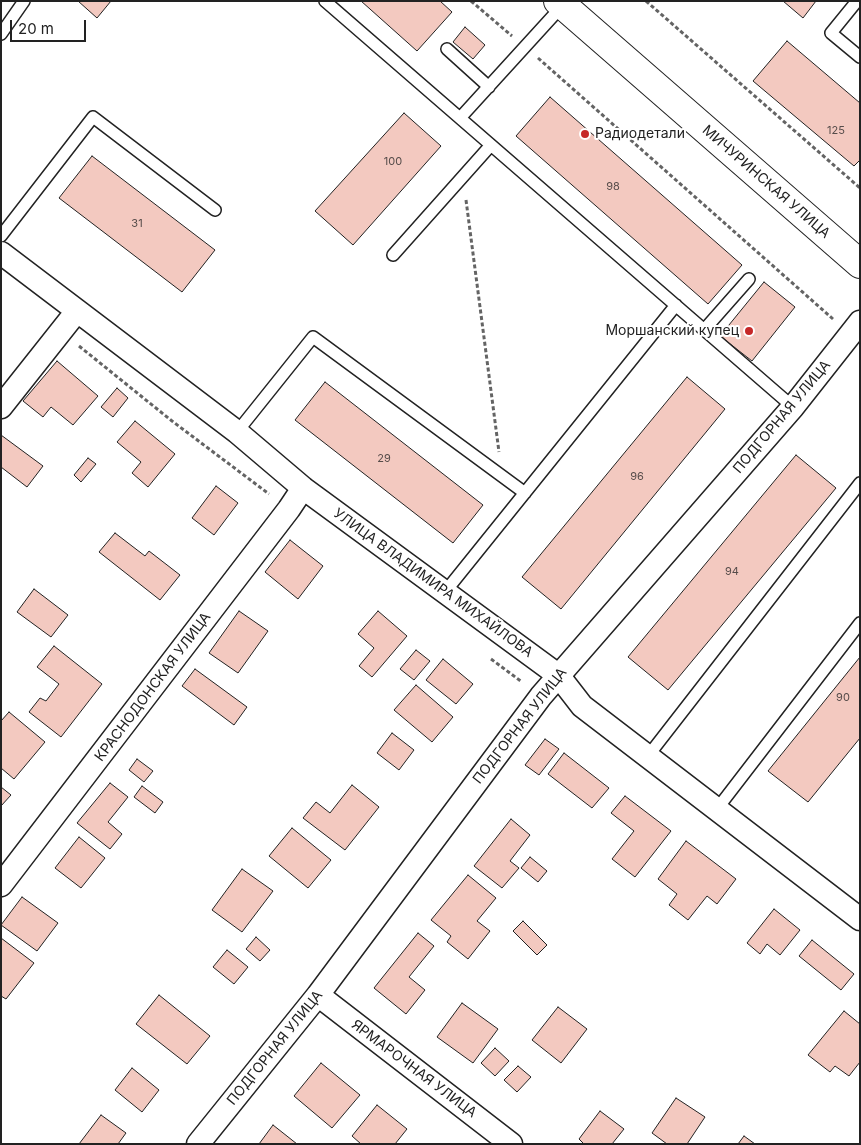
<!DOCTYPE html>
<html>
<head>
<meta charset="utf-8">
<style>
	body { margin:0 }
	#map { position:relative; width:861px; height:1145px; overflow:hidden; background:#fff; font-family:Inter,sans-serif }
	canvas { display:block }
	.frame { position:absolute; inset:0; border:2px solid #222; pointer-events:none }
	.scale { position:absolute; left:10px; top:20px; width:76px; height:22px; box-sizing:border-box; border:2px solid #222; border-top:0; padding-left:6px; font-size:15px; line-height:18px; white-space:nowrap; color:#222; -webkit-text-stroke:4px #fff; paint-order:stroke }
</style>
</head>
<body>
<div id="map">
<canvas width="861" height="1145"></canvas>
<div class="frame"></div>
<div class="scale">20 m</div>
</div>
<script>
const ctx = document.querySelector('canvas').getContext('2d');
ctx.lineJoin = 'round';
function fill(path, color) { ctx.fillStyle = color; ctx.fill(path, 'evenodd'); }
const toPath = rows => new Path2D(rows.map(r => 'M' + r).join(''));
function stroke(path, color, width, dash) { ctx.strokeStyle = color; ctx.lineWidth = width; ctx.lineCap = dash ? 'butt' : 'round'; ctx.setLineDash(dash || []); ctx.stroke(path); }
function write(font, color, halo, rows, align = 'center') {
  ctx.font = font + ' Inter,sans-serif'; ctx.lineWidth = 4; ctx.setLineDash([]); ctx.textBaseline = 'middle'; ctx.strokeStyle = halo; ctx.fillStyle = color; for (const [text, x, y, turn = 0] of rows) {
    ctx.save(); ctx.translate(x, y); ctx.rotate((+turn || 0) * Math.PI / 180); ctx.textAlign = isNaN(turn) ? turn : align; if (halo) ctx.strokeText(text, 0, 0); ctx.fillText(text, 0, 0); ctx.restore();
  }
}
const building = toPath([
	[78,1,111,1,97,18,78,1],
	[361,1,440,1,452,12,417,51,361,1],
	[783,1,816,1,803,18,783,1],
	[465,27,485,45,473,59,453,42,465,27],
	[787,41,860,103,860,160,854,166,753,81,787,41],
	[550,97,742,265,708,304,516,136,550,97],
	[404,113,441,146,353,245,315,211,404,113],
	[92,156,215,250,182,292,59,198,92,156],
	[764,282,795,307,752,361,720,336,764,282],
	[57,361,98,396,73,425,51,407,43,417,23,401,57,361],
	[687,377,725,409,561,609,522,577,687,377],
	[325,382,483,505,453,543,295,420,325,382],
	[117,388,128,398,113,417,101,407,117,388],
	[135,421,175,454,148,487,132,473,141,462,117,442,135,421],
	[1,435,43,466,27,487,1,467,1,435],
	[796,455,836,488,668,690,628,657,796,455],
	[88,458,96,464,81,482,74,475,88,458],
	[216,486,238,503,214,535,192,518,216,486],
	[115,533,145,556,149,551,180,575,160,600,99,552,115,533],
	[290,540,323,566,298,599,265,572,290,540],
	[34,589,68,615,51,637,17,612,34,589],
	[239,611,268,631,238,673,209,653,239,611],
	[378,611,407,636,372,677,359,666,374,648,358,634,378,611],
	[54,646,102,684,61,737,29,712,40,698,46,701,59,684,37,667,54,646],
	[416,650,430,661,414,680,400,669,416,650],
	[860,657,860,738,808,802,768,771,860,657],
	[443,659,473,684,456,704,426,680,443,659],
	[195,669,247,707,234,725,182,686,195,669],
	[416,685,453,717,432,742,394,710,416,685],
	[9,712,45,742,14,779,1,768,1,721,9,712],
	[392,733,414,750,399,770,377,753,392,733],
	[545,739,559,749,539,775,525,765,545,739],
	[564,753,609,788,592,808,548,774,564,753],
	[137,759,153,771,144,782,129,770,137,759],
	[110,783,128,797,108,822,122,834,110,849,77,823,110,783],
	[352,785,379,807,345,850,303,818,316,802,330,813,352,785],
	[142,786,163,802,155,813,134,797,142,786],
	[1,787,11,795,1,806,1,787],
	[625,796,671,831,635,877,612,859,634,831,611,813,625,796],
	[511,819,530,835,510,861,519,868,502,888,474,866,511,819],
	[292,828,331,860,308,888,269,856,292,828],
	[79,837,105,858,81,888,55,868,79,837],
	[686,841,736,879,717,904,707,896,688,920,669,905,677,894,658,879,686,841],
	[530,857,547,871,538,882,521,868,530,857],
	[242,869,273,891,242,932,212,910,242,869],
	[468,875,496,898,477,921,490,931,468,959,447,942,451,936,431,920,468,875],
	[22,897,58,923,37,951,1,925,22,897],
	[774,909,800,930,780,955,767,944,760,954,747,943,774,909],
	[523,921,547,945,537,955,513,931,523,921],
	[418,933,434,946,409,977,425,990,406,1014,374,988,418,933],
	[256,937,270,950,260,961,246,949,256,937],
	[1,938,34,963,6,999,1,996,1,938],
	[812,940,854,974,841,990,799,956,812,940],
	[227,950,248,967,234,984,213,967,227,950],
	[159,995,210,1036,187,1064,136,1024,159,995],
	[462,1003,498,1029,473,1063,437,1037,462,1003],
	[558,1007,587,1029,561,1063,532,1040,558,1007],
	[844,1011,860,1024,860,1062,849,1076,835,1066,830,1072,808,1055,844,1011],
	[495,1048,509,1061,495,1076,481,1063,495,1048],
	[321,1063,360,1095,332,1128,294,1096,321,1063],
	[518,1066,531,1077,517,1092,504,1080,518,1066],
	[132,1068,159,1090,142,1112,115,1090,132,1068],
	[676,1098,705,1117,687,1144,667,1144,652,1133,676,1098],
	[377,1105,407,1129,395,1144,361,1144,352,1136,377,1105],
	[600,1111,624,1129,612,1144,584,1144,579,1139,600,1111],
	[101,1115,126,1133,118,1144,79,1144,101,1115],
	[273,1125,297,1144,259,1144,273,1125],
	[744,1136,755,1144,738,1144,744,1136]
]);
const path = toPath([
	[471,1,512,36],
	[646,1,860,188],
	[538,58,833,319],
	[466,200,499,452],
	[79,346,172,421,269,494],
	[491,659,522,682]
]);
const lane = toPath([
	[325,1,793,407],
	[857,1,831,33,860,57],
	[1,34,24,1],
	[447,49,489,87],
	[460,118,563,5],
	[1,236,93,117,215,210],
	[393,255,491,145],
	[704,330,749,279],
	[237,432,313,337,525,493],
	[445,592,676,305],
	[648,756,860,483],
	[717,809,860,623]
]);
const street = toPath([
	[1,253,237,432,303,488,558,675,582,706,860,919],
	[1,407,77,311],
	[1,885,289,509,303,488],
	[318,995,511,1144],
	[198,1144,318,995,541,696,793,407,860,322]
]);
const primary = toPath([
	[558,1,860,264]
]);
const markers = [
	[585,134,5,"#c62828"],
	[749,331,5,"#c62828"]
];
const numberNames = [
	["125",836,131],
	["100",393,162],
	["98",613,187],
	["31",137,224],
	["29",384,459],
	["96",637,477],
	["94",732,572],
	["90",843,698]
];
const poiNames = [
	["Радиодетали",595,134],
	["Моршанский купец",739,331,"right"]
];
const streetNames = [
	["МИЧУРИНСКАЯ УЛИЦА",766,182,41],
	["ПОДГОРНАЯ УЛИЦА",782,417,-50],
	["УЛИЦА ВЛАДИМИРА МИХАЙЛОВА",433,583,36],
	["КРАСНОДОНСКАЯ УЛИЦА",153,687,-53],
	["ПОДГОРНАЯ УЛИЦА",520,726,-52],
	["ПОДГОРНАЯ УЛИЦА",275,1048,-51],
	["ЯРМАРОЧНАЯ УЛИЦА",414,1069,37]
];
fill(building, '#f3c9c0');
stroke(building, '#222', 1);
stroke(lane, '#222', 14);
stroke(street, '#222', 25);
stroke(primary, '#222', 30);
stroke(path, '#646464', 3, [4, 2.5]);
stroke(lane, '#fff', 11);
stroke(street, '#fff', 22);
stroke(primary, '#fff', 28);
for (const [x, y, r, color] of markers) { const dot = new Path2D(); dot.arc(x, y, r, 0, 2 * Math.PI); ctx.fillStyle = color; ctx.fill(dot); stroke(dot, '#fff', 2); }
write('11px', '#564c4a', null, numberNames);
write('14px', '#222', '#fff', poiNames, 'left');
write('14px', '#222', '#fff', streetNames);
</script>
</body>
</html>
